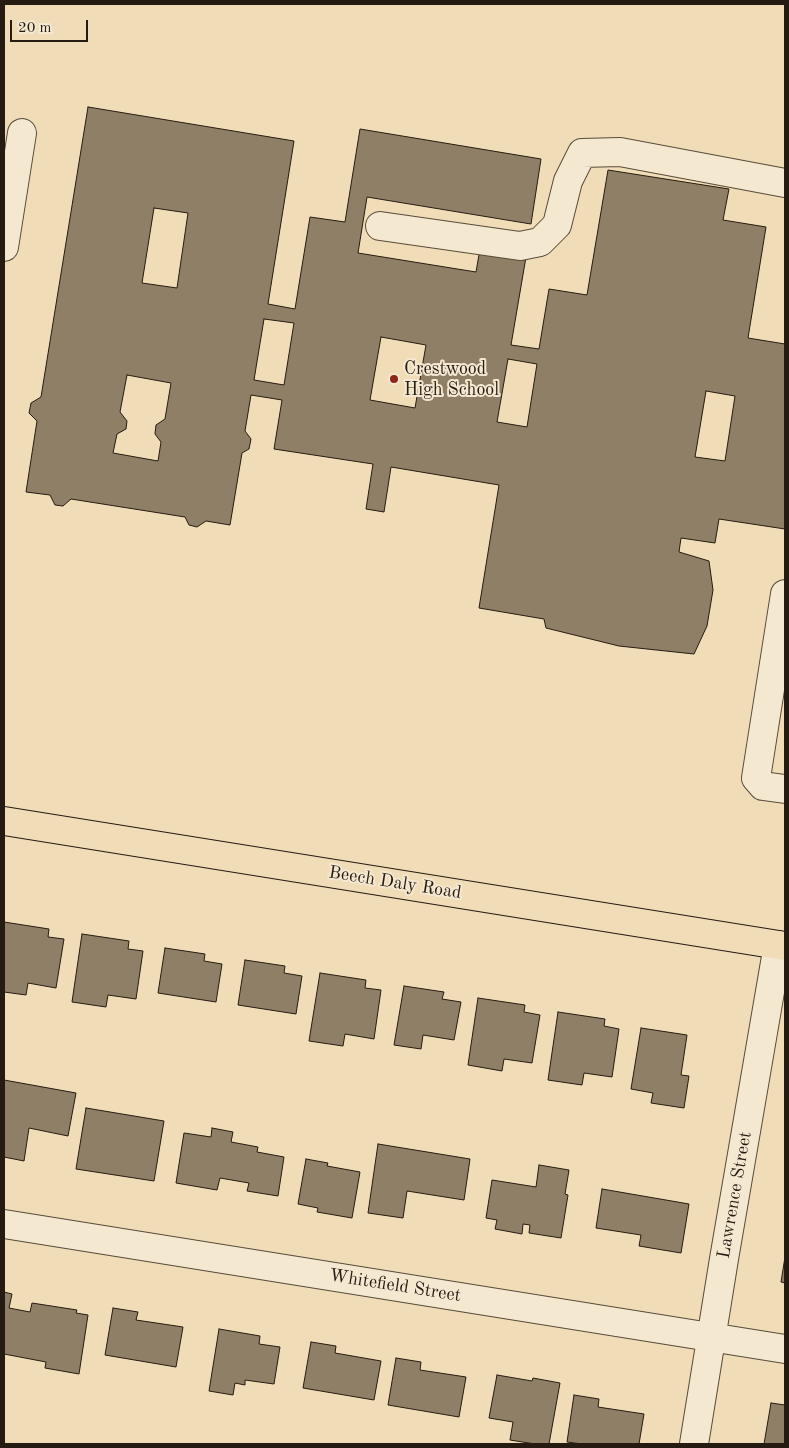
<!DOCTYPE html>
<html>
<head>
<meta charset="utf-8">
<style>
	body { margin:0 }
	#map { position:relative; width:789px; height:1448px; overflow:hidden; background:#f0dcb7; font-family:"Old Standard TT",serif }
	canvas { display:block }
	.frame { position:absolute; inset:0; border:5px solid #261b11; pointer-events:none }
	.scale { position:absolute; left:10px; top:20px; width:78px; height:22px; box-sizing:border-box; border:2px solid #261b11; border-top:0; padding-left:6px; font-size:15px; line-height:18px; white-space:nowrap; color:#261b11; -webkit-text-stroke:4px #f5e8d0; paint-order:stroke }
</style>
</head>
<body>
<div id="map">
<canvas width="789" height="1448"></canvas>
<div class="frame"></div>
<div class="scale">20 m</div>
</div>
<script>
const ctx = document.querySelector('canvas').getContext('2d');
ctx.lineJoin = 'round';
function fill(path, color) { ctx.fillStyle = color; ctx.fill(path, 'evenodd'); }
const toPath = rows => new Path2D(rows.map(r => 'M' + r).join(''));
function stroke(path, color, width, dash) { ctx.strokeStyle = color; ctx.lineWidth = width; ctx.lineCap = dash ? 'butt' : 'round'; ctx.setLineDash(dash || []); ctx.stroke(path); }
function write(font, color, halo, rows, align = 'center') {
  ctx.font = font + ' "Old Standard TT",serif'; ctx.lineWidth = 4; ctx.setLineDash([]); ctx.textBaseline = 'middle'; ctx.strokeStyle = halo; ctx.fillStyle = color; for (const [text, x, y, turn = 0] of rows) {
    ctx.save(); ctx.translate(x, y); ctx.rotate((+turn || 0) * Math.PI / 180); ctx.textAlign = isNaN(turn) ? turn : align; if (halo) ctx.strokeText(text, 0, 0); ctx.fillText(text, 0, 0); ctx.restore();
  }
}
const building = toPath([
	[88,107,294,141,268,304,295,309,310,217,345,222,360,129,541,159,531,224,367,197,358,253,476,272,480,249,526,257,511,345,539,349,549,289,587,295,608,170,729,189,723,220,766,227,748,338,785,344,785,529,719,519,715,543,681,538,679,552,709,561,713,590,707,626,694,654,619,646,546,628,544,619,479,608,499,485,391,467,384,512,366,509,373,464,274,449,282,400,251,395,245,431,251,439,249,449,242,453,230,525,206,521,197,527,189,525,185,517,71,499,63,506,55,505,50,495,26,492,37,421,29,413,31,403,41,397,88,107],
	[154,208,188,213,177,288,142,283,154,208],
	[264,319,294,323,284,385,254,380,264,319],
	[381,337,426,345,415,408,370,400,381,337],
	[508,359,537,364,527,427,497,422,508,359],
	[127,375,171,383,165,419,156,425,155,434,161,442,158,461,113,453,117,434,126,429,127,421,120,412,127,375],
	[706,391,735,396,725,461,695,457,706,391],
	[4,922,49,929,48,937,64,939,56,988,28,983,26,995,4,992,4,922],
	[82,934,129,941,128,949,143,951,136,999,108,995,106,1007,72,1002,82,934],
	[165,948,205,954,204,961,222,964,216,1002,158,993,165,948],
	[245,960,285,966,284,973,302,976,296,1014,238,1005,245,960],
	[320,973,366,980,365,988,381,990,374,1039,345,1034,343,1046,309,1041,320,973],
	[404,986,444,992,442,999,461,1002,454,1040,423,1035,421,1049,394,1045,404,986],
	[478,998,525,1005,524,1012,540,1015,532,1063,504,1059,502,1071,468,1065,478,998],
	[558,1012,605,1019,604,1026,619,1029,612,1077,584,1073,582,1085,548,1080,558,1012],
	[641,1028,687,1035,681,1075,689,1076,684,1108,651,1103,653,1093,631,1089,641,1028],
	[4,1080,76,1093,68,1136,29,1128,24,1161,4,1157,4,1080],
	[86,1108,164,1121,154,1181,76,1169,86,1108],
	[212,1128,233,1132,231,1142,258,1147,257,1152,284,1157,278,1196,247,1191,249,1183,220,1178,217,1190,176,1183,184,1133,211,1137,212,1128],
	[378,1144,470,1159,464,1200,407,1191,403,1218,368,1213,378,1144],
	[306,1159,328,1163,327,1166,360,1172,352,1218,317,1212,318,1208,298,1204,306,1159],
	[539,1165,569,1170,565,1194,568,1195,561,1238,529,1233,530,1225,523,1224,522,1234,495,1229,497,1220,486,1218,492,1180,536,1187,539,1165],
	[602,1189,689,1204,681,1253,639,1246,641,1235,596,1228,602,1189],
	[785,1257,785,1283,781,1282,785,1257],
	[4,1292,12,1294,9,1308,30,1312,32,1303,77,1310,76,1313,88,1315,79,1374,45,1368,46,1362,4,1354,4,1292],
	[113,1308,138,1312,136,1320,183,1327,176,1367,105,1355,113,1308],
	[219,1329,260,1336,259,1344,280,1347,274,1384,245,1380,245,1385,235,1383,233,1395,209,1391,219,1329],
	[311,1342,336,1346,335,1353,381,1361,374,1400,303,1388,311,1342],
	[396,1358,421,1362,420,1370,466,1377,459,1417,388,1405,396,1358],
	[497,1375,532,1381,533,1378,560,1383,549,1444,535,1444,510,1440,513,1422,489,1418,497,1375],
	[574,1395,599,1399,598,1407,644,1414,639,1444,582,1444,567,1442,574,1395],
	[771,1403,785,1405,785,1444,764,1444,771,1403]
]);
const minor = toPath([
	[380,226,520,246,540,242,557,225,568,181,582,153,620,152,785,183],
	[4,247,22,133],
	[785,594,756,778,763,786,785,789],
	[4,1224,785,1349],
	[694,1444,724,1259,778,945]
]);
const major = toPath([
	[4,821,785,946]
]);
const markers = [
	[394,379,5,"#8f2418"]
];
const poiNames = [
	["Crestwood",404,369],
	["High School",404,390]
];
const streetNames = [
	["Beech Daly Road",395,883,9],
	["Lawrence Street",735,1195,-80],
	["Whitefield Street",395,1286,9]
];
fill(building, '#8f7f67');
stroke(building, '#261b11', 1);
stroke(minor, '#584b3a', 30);
stroke(major, '#261b11', 30);
stroke(minor, '#f5e8d0', 28);
stroke(major, '#f0dcb7', 28);
for (const [x, y, r, color] of markers) { const dot = new Path2D(); dot.arc(x, y, r, 0, 2 * Math.PI); ctx.fillStyle = color; ctx.fill(dot); stroke(dot, '#f5e8d0', 2); }
write('18px', '#261b11', '#f5e8d0', poiNames, 'left');
write('18px', '#261b11', '#f5e8d0', streetNames);
</script>
</body>
</html>
